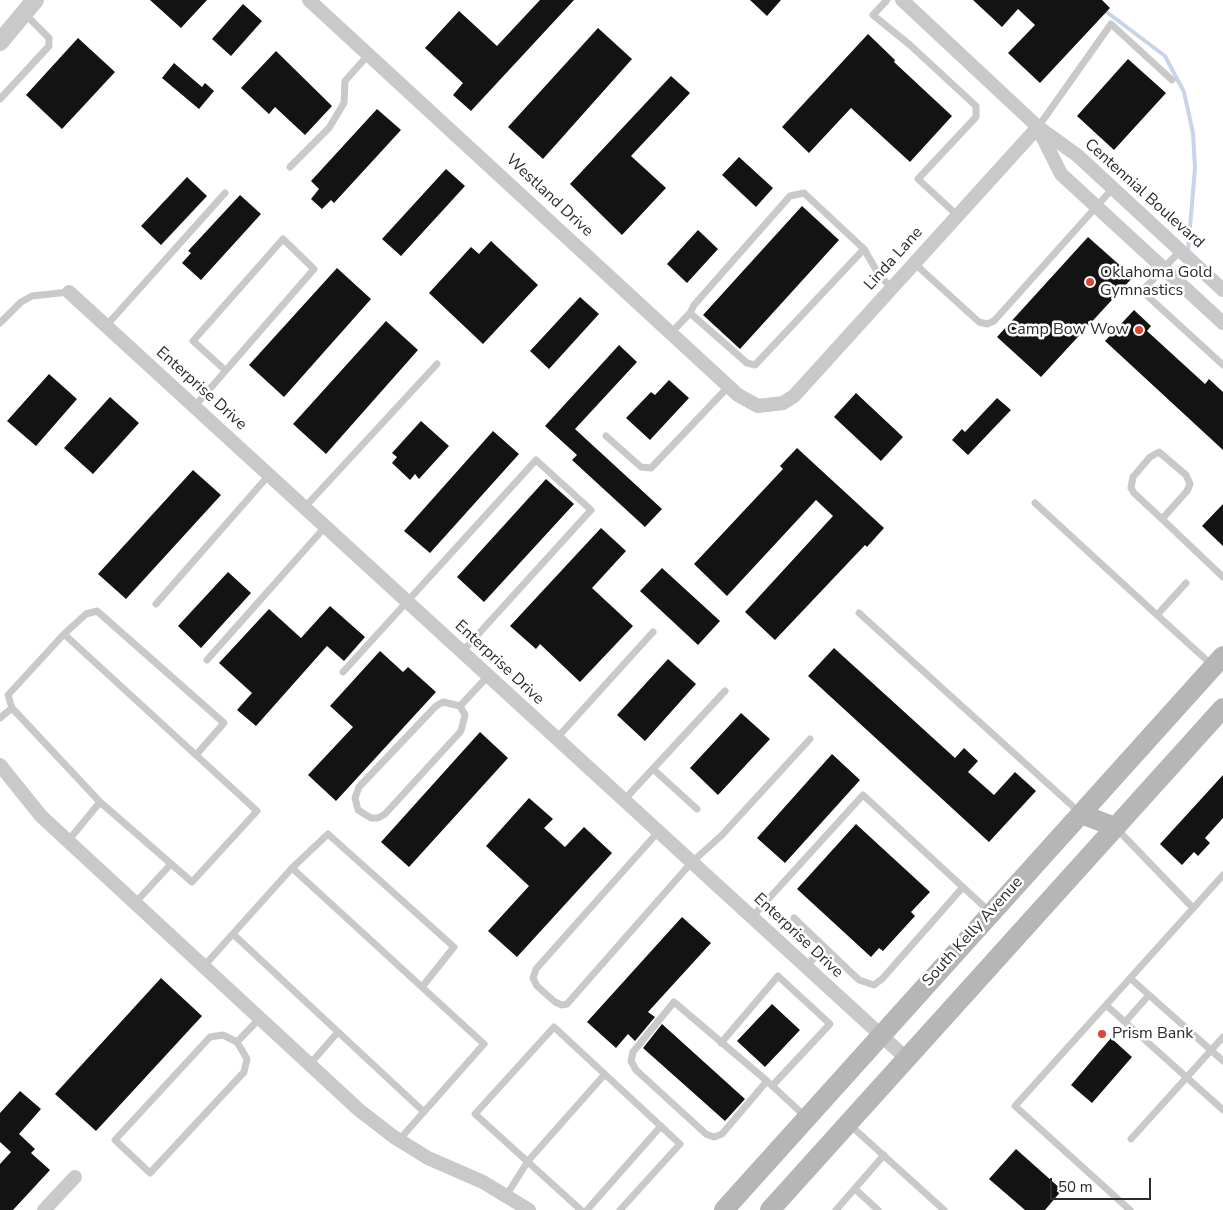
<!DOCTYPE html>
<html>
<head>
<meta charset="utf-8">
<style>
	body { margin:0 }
	#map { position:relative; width:1223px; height:1210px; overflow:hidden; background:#fff; font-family:"Nunito Sans",sans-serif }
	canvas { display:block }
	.scale { position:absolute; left:1050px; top:1178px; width:101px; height:22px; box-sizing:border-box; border:2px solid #2c2c2c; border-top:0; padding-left:6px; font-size:15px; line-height:18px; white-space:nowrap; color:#2c2c2c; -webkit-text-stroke:4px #fff; paint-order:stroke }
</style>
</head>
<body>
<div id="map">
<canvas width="1223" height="1210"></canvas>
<div class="scale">50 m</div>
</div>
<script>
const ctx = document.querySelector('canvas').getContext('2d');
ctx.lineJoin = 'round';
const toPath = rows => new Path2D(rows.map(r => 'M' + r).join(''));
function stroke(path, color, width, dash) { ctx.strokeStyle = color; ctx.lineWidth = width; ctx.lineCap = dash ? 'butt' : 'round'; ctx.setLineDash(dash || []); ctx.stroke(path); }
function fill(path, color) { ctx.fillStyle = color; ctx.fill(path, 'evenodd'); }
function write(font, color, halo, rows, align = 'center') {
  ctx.font = font + ' "Nunito Sans",sans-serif'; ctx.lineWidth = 5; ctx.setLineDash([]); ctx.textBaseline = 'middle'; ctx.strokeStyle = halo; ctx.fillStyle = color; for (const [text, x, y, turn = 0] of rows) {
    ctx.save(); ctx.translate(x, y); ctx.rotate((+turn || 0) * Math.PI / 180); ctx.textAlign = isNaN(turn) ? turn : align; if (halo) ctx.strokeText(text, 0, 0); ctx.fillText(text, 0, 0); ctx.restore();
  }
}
const stream = toPath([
	[1104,10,1165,56,1184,92,1193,133,1195,168,1188,251]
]);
const building = toPath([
	[150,0,207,0,181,28],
	[540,0,574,0,471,111,453,95,463,83,425,48,459,11,497,46],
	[750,0,781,0,767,16],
	[973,0,1102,0,1110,8,1040,83,1008,53,1035,25,1018,9,1002,27],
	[243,4,262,21,231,56,212,39],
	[598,28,632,59,543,159,508,127],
	[868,34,895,60,894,62,952,116,910,162,851,108,809,153,782,127],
	[78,38,115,72,62,129,26,95],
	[276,51,332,106,305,135,275,107,269,114,241,88],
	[1128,59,1166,93,1114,150,1077,116],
	[174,63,202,87,205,83,214,91,199,109,162,78],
	[671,76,690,93,631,156,666,188,622,235,570,184],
	[377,109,401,130,334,203,331,200,322,209,311,199,319,189,311,181],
	[739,157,773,188,756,207,722,175],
	[446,169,465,186,401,256,382,239],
	[187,177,207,196,161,245,141,226],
	[240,195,261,214,201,280,182,263,191,253,188,251],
	[802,206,839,240,740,349,703,315],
	[698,230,718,249,687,283,667,264],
	[1088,237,1133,277,1041,377,997,337],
	[491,241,538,285,483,344,429,293,471,247,479,254],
	[337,268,371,299,284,397,249,365],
	[580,297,599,314,549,369,530,351],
	[1134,310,1151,326,1147,331,1205,384,1209,379,1223,392,1223,450,1105,341],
	[386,321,418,350,326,454,293,424],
	[619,345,637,362,575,429,662,509,645,527,572,460,577,455,545,426],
	[49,374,77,399,36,446,7,421],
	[669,380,689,398,650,440,626,418,651,392,655,395],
	[856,393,903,437,881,461,834,417],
	[110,397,139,423,93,474,64,448],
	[997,398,1011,410,968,455,952,440,962,429,965,432],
	[421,421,449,446,419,479,415,474,410,480,392,463,397,457,392,453],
	[493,431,519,454,430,553,404,531],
	[797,448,884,528,867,547,865,545,775,640,745,612,833,516,816,500,727,596,694,564,783,469,780,466],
	[193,470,221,495,126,599,98,574],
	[546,479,574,504,484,602,457,577],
	[1223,504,1223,546,1202,526],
	[601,528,626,551,592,588,633,626,580,682,540,644,536,649,510,626],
	[662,568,720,621,698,645,640,591],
	[228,572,251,593,201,648,178,626],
	[330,606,365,637,344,661,327,646,256,726,237,710,252,693,219,663,269,609,301,638],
	[834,648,955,758,964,748,978,761,968,772,994,795,1015,772,1036,791,989,842,808,676],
	[380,651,403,672,408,667,436,692,336,801,308,775,353,727,330,706],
	[668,659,696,684,645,741,617,715],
	[741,713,770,739,718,795,690,768],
	[480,732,508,758,409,867,381,842],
	[832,754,860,780,785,863,757,838],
	[1223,775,1223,818,1205,838,1210,843,1198,856,1194,852,1182,865,1160,844],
	[529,798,553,819,544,828,565,847,584,827,612,853,517,957,488,931,529,886,486,846],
	[856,824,930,892,911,912,915,916,883,951,879,948,871,957,797,889],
	[682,917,711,943,648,1012,655,1017,635,1041,628,1034,616,1048,587,1022],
	[161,978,202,1016,96,1131,55,1094],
	[772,1004,800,1030,765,1067,737,1041],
	[662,1024,745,1099,725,1121,643,1048],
	[1111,1038,1132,1057,1092,1103,1071,1085],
	[20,1091,41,1109,19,1134,35,1149,31,1153,50,1170,13,1210,0,1210,0,1164,11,1152,0,1142,0,1113],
	[1016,1149,1062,1190,1045,1210,1025,1210,989,1179]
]);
const service = toPath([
	[887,0,873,15,910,45,976,106,976,117,918,179,957,215],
	[0,99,49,46,49,38,25,14],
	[1038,127,1111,24,1172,80],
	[290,167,329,128,344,103,345,81,369,54],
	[1180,251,1142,291,1223,365],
	[914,263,979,322,987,324,994,321,1113,188],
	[690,313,694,305,790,196,804,193,864,249],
	[0,323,21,302,32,296,69,292],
	[106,326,225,193],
	[671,333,690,313,747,363,755,365,864,249,879,275,892,288],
	[194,407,314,269,283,239,193,341,225,370],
	[606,436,641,467,651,468,729,386],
	[1035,503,1157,615],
	[304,508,437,364],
	[1162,519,1187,491,1190,484,1186,475,1159,452,1150,457,1133,477,1131,488,1134,493,1162,519,1223,577],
	[1186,583,1157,615,1213,666],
	[156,604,269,475],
	[859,613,1079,812],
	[64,634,86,614,97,611,224,723,196,755],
	[207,660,325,527],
	[343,672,536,460,591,510,462,652],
	[460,706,443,702,436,706,359,787,355,798,358,810,371,818,378,818,385,814,461,731,465,715,460,706,488,676],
	[12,708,8,695,64,634,257,811,192,882,100,802],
	[0,718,12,708,100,802,68,841],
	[556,739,653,632],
	[653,769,697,809],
	[624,800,725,691],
	[1117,829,1193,908],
	[658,832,536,969,533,978,537,986,555,1002,562,1005,567,1004,691,863,722,835,810,739],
	[292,868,328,834,454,947,422,987],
	[135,903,171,864],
	[752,917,863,795,990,912],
	[794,918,859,980,874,985,882,979,963,887],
	[233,934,424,1112],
	[204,966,292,868,484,1044,399,1140],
	[806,967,824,947],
	[1130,978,1223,1061],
	[1106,1005,1223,1110],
	[1125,1022,1149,995],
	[237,1042,223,1035,210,1037,115,1140,150,1173,244,1072,247,1059,237,1042,260,1018],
	[721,1043,778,976,830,1024,772,1086],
	[310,1064,338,1032],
	[767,1081,722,1134,714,1137,706,1134,636,1070,631,1061,633,1052,674,1002,767,1081,807,1118],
	[850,1125,944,1210],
	[1131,1139,1223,1037],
	[855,1189,878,1210],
	[506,1196,528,1161,605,1074],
	[581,1210,475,1114,554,1027,680,1144,620,1210],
	[587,1210,661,1126],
	[836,1210,884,1155],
	[1130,1210,1015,1106,1223,875]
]);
const minor = toPath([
	[309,0,738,395,758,406,783,403,794,396,1038,127],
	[902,0,1038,127,1078,156,1223,290],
	[1039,130,1061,174,1223,323],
	[69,292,907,1059],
	[0,765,41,816,359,1110,394,1137,428,1158,483,1182,529,1210],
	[44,1210,75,1177]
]);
const tertiary = toPath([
	[0,42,35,0]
]);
const secondary = toPath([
	[1081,814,1115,827],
	[724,1210,1223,656],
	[770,1210,1223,708]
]);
const markers = [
	[1090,282,5,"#dc4735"],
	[1139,330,5,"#dc4735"],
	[1102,1034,5,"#dc4735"]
];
const streetNames = [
	["Centennial Boulevard",1144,194,42],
	["Westland Drive",549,196,43],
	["Linda Lane",894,259,-48],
	["Enterprise Drive",201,389,42],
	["Enterprise Drive",499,663,43],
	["South Kelly Avenue",973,932,-48],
	["Enterprise Drive",798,936,43]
];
const poiNames = [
	["Oklahoma Gold",1100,273],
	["Gymnastics",1100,291],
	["Camp Bow Wow",1129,330,"right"],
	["Prism Bank",1112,1034]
];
stroke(stream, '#c7d5e9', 4);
fill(building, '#131313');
stroke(service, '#c9c9c9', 7);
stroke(minor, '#c9c9c9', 14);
stroke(tertiary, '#c9c9c9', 18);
stroke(secondary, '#b6b6b6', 20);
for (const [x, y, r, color] of markers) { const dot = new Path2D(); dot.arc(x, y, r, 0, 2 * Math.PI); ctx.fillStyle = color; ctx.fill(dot); stroke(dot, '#fff', 2); }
write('16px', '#2c2c2c', '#fff', streetNames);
write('16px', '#2c2c2c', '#fff', poiNames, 'left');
</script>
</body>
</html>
